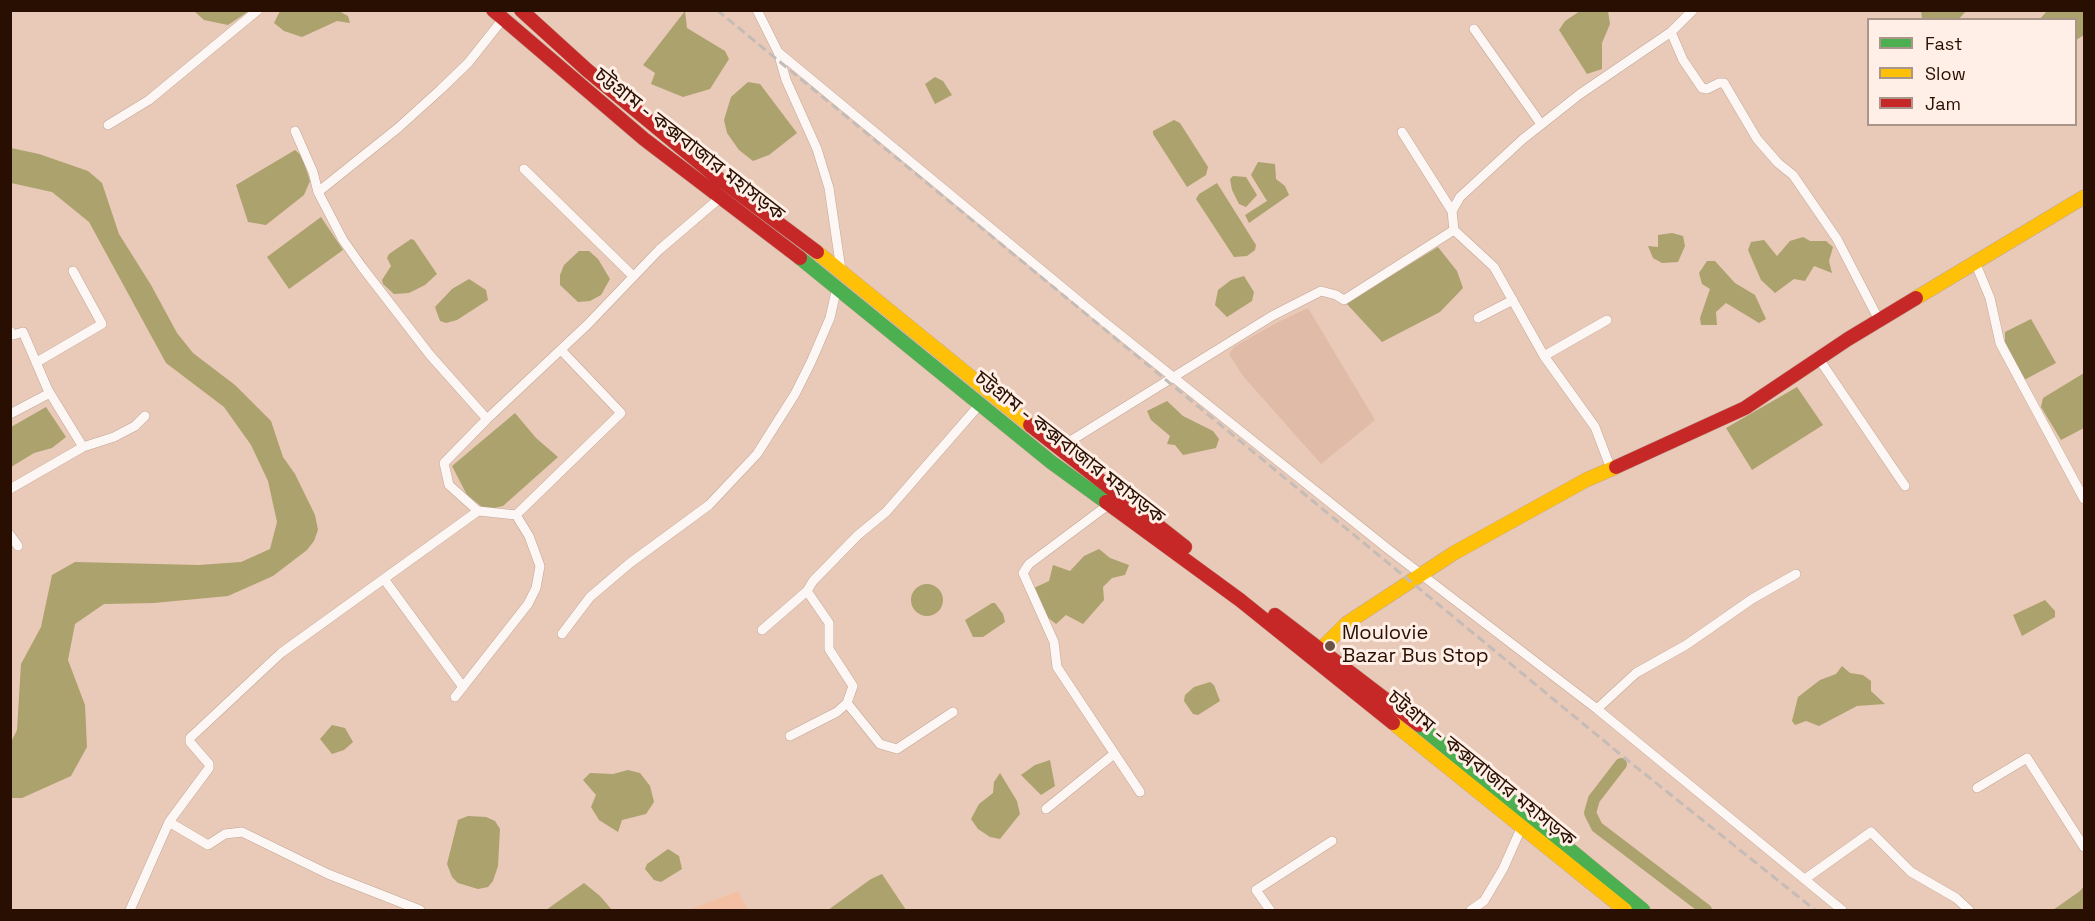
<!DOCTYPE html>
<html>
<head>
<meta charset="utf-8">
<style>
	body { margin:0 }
	#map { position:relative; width:2095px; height:921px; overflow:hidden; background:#e9c9b7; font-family:"Space Grotesk",sans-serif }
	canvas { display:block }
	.frame { position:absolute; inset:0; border:12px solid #290f01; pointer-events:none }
	.legend { position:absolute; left:1867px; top:18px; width:210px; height:108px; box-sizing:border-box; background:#ffefe6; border:2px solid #a9958a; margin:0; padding:8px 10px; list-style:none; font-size:18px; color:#290f01 }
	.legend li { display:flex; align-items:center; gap:12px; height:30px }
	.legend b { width:30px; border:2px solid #a9958a }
</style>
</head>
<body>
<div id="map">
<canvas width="2095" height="921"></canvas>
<div class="frame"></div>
<ul class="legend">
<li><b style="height:8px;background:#4caf50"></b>Fast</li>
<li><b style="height:8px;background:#ffc107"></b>Slow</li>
<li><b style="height:8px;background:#c62828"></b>Jam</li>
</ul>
</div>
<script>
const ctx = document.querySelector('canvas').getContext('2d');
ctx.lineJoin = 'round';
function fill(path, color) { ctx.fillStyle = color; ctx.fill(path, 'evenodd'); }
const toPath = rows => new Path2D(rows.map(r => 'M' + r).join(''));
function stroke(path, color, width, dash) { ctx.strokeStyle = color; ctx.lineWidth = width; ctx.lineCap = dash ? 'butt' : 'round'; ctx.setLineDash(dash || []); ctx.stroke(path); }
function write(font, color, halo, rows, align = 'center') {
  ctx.font = font + ' "Space Grotesk","Noto Sans Bengali",sans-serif'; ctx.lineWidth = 6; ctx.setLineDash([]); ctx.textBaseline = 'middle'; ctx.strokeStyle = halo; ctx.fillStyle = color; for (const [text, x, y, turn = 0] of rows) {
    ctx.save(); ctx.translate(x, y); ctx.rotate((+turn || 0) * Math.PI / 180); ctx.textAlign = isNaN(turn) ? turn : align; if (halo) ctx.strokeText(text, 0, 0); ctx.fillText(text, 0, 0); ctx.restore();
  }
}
const built = toPath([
	[738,891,748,910,689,910]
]);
const green = toPath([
	[1308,308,1375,420,1321,464,1243,376,1229,354,1234,347,1276,323]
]);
const water = toPath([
	[337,10,348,16,350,23,337,21,302,37,284,31,274,23,280,11],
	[194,11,249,11,228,25,204,20],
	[685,11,687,28,725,51,729,59,710,89,683,97,651,84,655,73,643,65],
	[1580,11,1608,11,1610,24,1602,43,1602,69,1587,74,1559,30,1565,21],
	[1921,11,1921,10,1966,11,1958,20,1922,19],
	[2047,11,2084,11,2084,35,2076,40,2076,20,2040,19],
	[935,77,943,81,952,95,935,104,925,84],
	[748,82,760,84,797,133,769,155,753,161,739,150,727,133,724,120,731,97],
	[1174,120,1180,123,1208,167,1206,175,1187,187,1153,134,1153,131],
	[11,148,39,154,88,171,102,183,119,234,151,285,177,333,193,353,235,385,271,421,283,457,295,474,315,515,318,530,314,541,307,550,273,576,228,596,154,603,104,604,75,624,68,660,85,705,87,747,71,776,22,798,10,798,11,742,17,730,21,664,41,627,52,575,75,562,199,565,241,562,270,549,277,522,268,481,251,445,224,407,166,363,89,222,52,192,11,183],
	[295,150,302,156,310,181,304,195,266,225,248,222,236,185],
	[1258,162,1275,164,1276,179,1285,186,1289,195,1249,223,1245,215,1267,201,1251,175],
	[1233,176,1246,177,1257,195,1246,207,1239,204,1232,190,1230,179],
	[1217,183,1256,245,1255,250,1247,256,1234,257,1196,199,1199,194],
	[321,217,343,250,289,289,267,257],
	[1672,233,1683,236,1685,246,1678,262,1662,263,1653,258,1648,246,1658,247,1658,235],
	[1803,237,1810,241,1826,241,1833,247,1829,261,1832,273,1814,266,1805,281,1794,279,1775,293,1761,280,1748,250,1751,242,1764,240,1777,256,1790,241],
	[411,239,414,240,437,274,425,285,409,293,394,294,383,284,382,280,391,266,387,258,389,254],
	[1438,247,1457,271,1463,288,1440,312,1382,342,1346,303],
	[579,251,589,251,598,259,610,279,601,295,590,301,578,302,560,285,560,275,564,265],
	[1707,261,1715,261,1735,283,1755,295,1766,319,1759,323,1726,303,1716,312,1717,325,1701,325,1700,318,1710,289,1702,284,1699,273],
	[1244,276,1254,292,1252,301,1227,317,1215,305,1218,290,1231,280],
	[469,279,486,290,488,300,457,320,446,323,440,321,435,307,452,289],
	[2031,319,2056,363,2024,380,2005,342,2005,332],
	[2084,373,2084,428,2061,440,2041,407,2043,398],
	[1797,387,1823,425,1752,470,1726,428],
	[1167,401,1183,416,1213,431,1219,439,1216,448,1183,455,1175,445,1167,444,1170,436,1151,420,1147,411],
	[46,407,66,437,52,448,34,453,11,467,11,427],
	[515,413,536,438,558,457,503,506,486,510,467,495,452,466],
	[1099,549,1110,558,1129,565,1125,575,1112,578,1103,587,1104,600,1083,624,1066,615,1056,624,1046,616,1034,588,1049,581,1053,565,1070,571,1084,556],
	'911 600a16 16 0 1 1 32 0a16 16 0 1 1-32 0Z',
	[2045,600,2055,611,2055,617,2022,636,2013,615],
	[992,603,995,603,1003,614,1005,622,983,637,973,637,965,620],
	[1842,666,1850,673,1863,675,1871,681,1871,691,1885,704,1857,706,1819,726,1806,721,1795,725,1792,721,1798,697,1820,680,1836,674],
	[1210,682,1214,685,1220,701,1198,715,1193,714,1184,701,1185,695,1194,687],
	[332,725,345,728,353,742,344,750,332,754,320,739],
	[1050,760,1055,786,1041,795,1021,775,1035,765],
	[628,770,640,773,650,786,654,802,646,814,622,820,618,832,599,820,591,807,596,795,583,780,590,773,613,774],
	[1000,773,1017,801,1020,814,1000,839,990,837,978,829,971,819,979,804,993,793,994,782],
	[468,816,486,817,495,821,500,829,498,866,493,881,488,887,478,889,458,883,452,877,447,864,458,820],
	[668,849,679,856,682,869,661,882,654,880,645,869,647,864],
	[882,874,906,910,828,910,871,879],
	[584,883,600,896,612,910,546,910],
	[2084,886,2084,910,2053,910,2080,891]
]);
const canal = toPath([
	[1621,764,1594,799,1590,813,1597,827,1706,910]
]);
const street = toPath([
	[757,10,778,52,786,80,817,149,829,188,841,270],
	[503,19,468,63,440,90,398,128,318,192,343,240,362,267,430,355,487,419,444,463,449,485,478,511,516,515],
	[1474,29,1541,124],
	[1671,32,1683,60,1702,88,1707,89,1719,83,1724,83,1757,139,1778,163,1793,175,1837,239,1879,320],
	[778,52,1103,321,1388,549,1597,709,1842,910],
	[108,125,149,100,258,10],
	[295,131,313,172,318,192],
	[1402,132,1452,211],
	[524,169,633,276],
	[1975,262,1990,298,2000,343,2084,499],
	[1478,318,1513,300],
	[10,331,13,335,23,332,48,390,83,447,10,489],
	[1544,356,1607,320],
	[1819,359,1905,486],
	[37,362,102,324,73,271],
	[10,414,50,393],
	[487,419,587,325,659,250,721,197],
	[83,447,114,437,135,426,145,416],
	[1059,448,1272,316,1321,291,1336,295,1344,300,1454,230],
	[1611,469,1595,427,1544,356,1494,267,1454,230,1452,211,1460,197,1523,139,1580,94,1671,32,1693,10],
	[1108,505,1029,564,1023,573,1054,642,1057,667,1140,792],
	[10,535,18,546],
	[384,579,463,687],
	[762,630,807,591],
	[562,634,590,597,630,563,709,505,757,454,795,394,811,362,830,318,837,287],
	[455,697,528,604,536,588,540,566,529,536,516,515,621,413,561,350],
	[847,703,880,744,897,749,953,712],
	[1597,709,1636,673,1686,645,1752,599,1796,574],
	[790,736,837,712,847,703,853,686,829,649,829,623,807,591,813,581,858,535,886,512,981,403],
	[1977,788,2027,758,2084,847],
	[1046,809,1114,754],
	[169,822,208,845,225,834,242,832,328,874,420,910],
	[1805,879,1871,832,1911,872,1956,898,1969,910],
	[130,910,169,822,209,768,209,764,190,742,190,738,281,653,478,511],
	[1270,910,1256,890,1332,841],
	[1471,910,1484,901,1503,869,1523,824]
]);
const fast = toPath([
	[800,258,1051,462,1106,502],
	[1419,725,1643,910]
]);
const slow = toPath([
	[817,252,1030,425],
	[1916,298,2084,197],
	[1313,657,1347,623,1454,553,1586,480,1616,467],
	[1393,723,1625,910]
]);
const jam = toPath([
	[493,10,644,139,800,258],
	[521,10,587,70,718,178,817,252],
	[1030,425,1185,547],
	[1616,467,1745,408,1848,339,1916,298],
	[1106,502,1240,600,1393,723],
	[1275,615,1419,725]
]);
const rail = toPath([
	[717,10,1626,759,1815,910]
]);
const markers = [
	[1330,646,6,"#6c5041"]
];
const streetNames = [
	["চট্টগ্রাম - কক্সবাজার মহাসড়ক",689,145,38],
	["চট্টগ্রাম - কক্সবাজার মহাসড়ক",1069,448,38],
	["চট্টগ্রাম - কক্সবাজার মহাসড়ক",1481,769,39]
];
const poiNames = [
	["Moulovie",1342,634],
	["Bazar Bus Stop",1342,657]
];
fill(built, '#f3c0a4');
fill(green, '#e0bba7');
fill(water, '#aba26d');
stroke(canal, '#aba26d', 12);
stroke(street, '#c2a696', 10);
stroke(fast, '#c2a696', 15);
stroke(slow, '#c2a696', 15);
stroke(jam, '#c2a696', 15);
stroke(street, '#fcf7f4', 9);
stroke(fast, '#4caf50', 14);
stroke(slow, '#ffc107', 14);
stroke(jam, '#c62828', 14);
stroke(rail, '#c5bcb7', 3, [9, 4.5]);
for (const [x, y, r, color] of markers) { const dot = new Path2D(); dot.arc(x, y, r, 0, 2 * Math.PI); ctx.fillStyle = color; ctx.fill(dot); stroke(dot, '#ffefe6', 2); }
write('20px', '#290f01', '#ffefe6', streetNames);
write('20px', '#290f01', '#ffefe6', poiNames, 'left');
</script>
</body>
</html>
